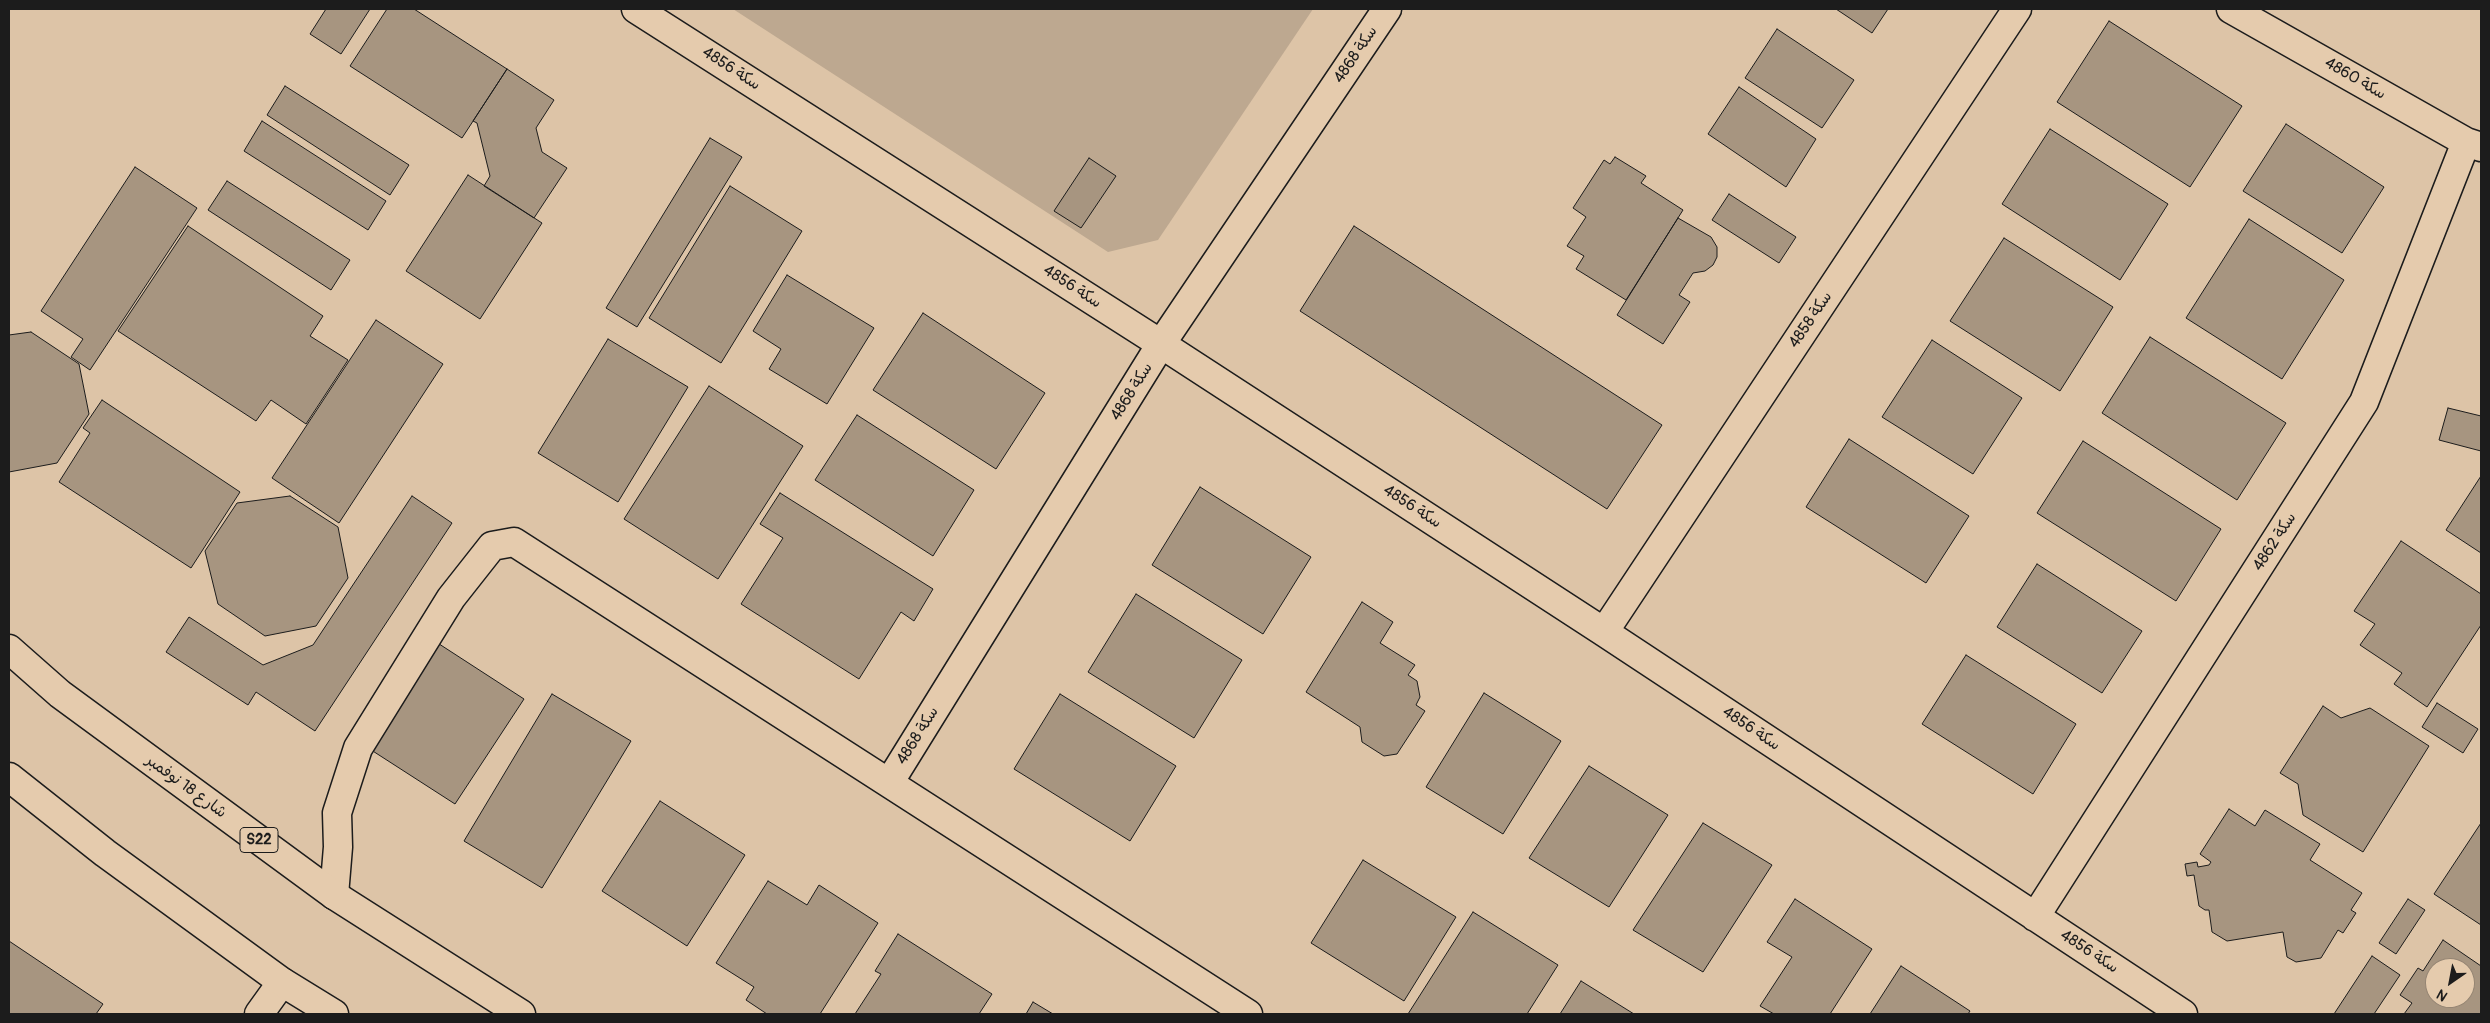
<!DOCTYPE html>
<html>
<head>
<meta charset="utf-8">
<style>
	body { margin:0 }
	#map { position:relative; width:2490px; height:1023px; overflow:hidden; background:#ddc4a7; font-family:Pangolin,sans-serif }
	canvas { display:block }
	.frame { position:absolute; inset:0; border:10px solid #1c1c1c; pointer-events:none }
	.north { position:absolute; left:2425px; top:958px; width:50px; height:50px; box-sizing:border-box; background:#e5cbad; border:1px solid #958573; border-radius:50%; rotate:213deg; font-size:14px; font-weight:700; line-height:20px; text-align:center; color:#1c1c1c }
	.north::after { content:''; display:block; margin:auto; width:18px; height:22px; background:#1c1c1c; clip-path:polygon(50% 0,100% 100%,50% 72%,0 100%) }
</style>
</head>
<body>
<div id="map">
<canvas width="2490" height="1023"></canvas>
<div class="frame"></div>
<div class="north">N</div>
</div>
<script>
const ctx = document.querySelector('canvas').getContext('2d');
ctx.lineJoin = 'round';
function fill(path, color) { ctx.fillStyle = color; ctx.fill(path, 'evenodd'); }
const toPath = rows => new Path2D(rows.map(r => 'M' + r).join(''));
function stroke(path, color, width, dash) { ctx.strokeStyle = color; ctx.lineWidth = width; ctx.lineCap = dash ? 'butt' : 'round'; ctx.setLineDash(dash || []); ctx.stroke(path); }
function write(font, color, halo, rows, align = 'center') {
  ctx.font = font + ' Pangolin,"Playpen Sans Arabic",sans-serif'; ctx.lineWidth = 4; ctx.setLineDash([]); ctx.textBaseline = 'middle'; ctx.strokeStyle = halo; ctx.fillStyle = color; for (const [text, x, y, turn = 0] of rows) {
    ctx.save(); ctx.translate(x, y); ctx.rotate((+turn || 0) * Math.PI / 180); ctx.textAlign = isNaN(turn) ? turn : align; if (halo) ctx.strokeText(text, 0, 0); ctx.fillText(text, 0, 0); ctx.restore();
  }
}
const green = toPath([
	[733,9,1313,9,1158,240,1108,252]
]);
const building = toPath([
	[326,9,370,9,341,54,310,34,326,9],
	[387,9,414,9,507,69,462,138,350,66,387,9],
	[1836,9,1888,9,1872,33,1836,9],
	[2109,21,2242,106,2190,187,2057,102,2109,21],
	[1777,29,1854,80,1822,128,1745,78,1777,29],
	[507,69,554,100,536,128,542,152,567,168,534,218,484,186,490,176,477,123,473,121,507,69],
	[285,86,409,165,390,195,267,115,285,86],
	[1739,87,1816,139,1786,187,1708,134,1739,87],
	[262,121,386,201,368,230,244,151,262,121],
	[2286,124,2384,187,2342,253,2243,191,2286,124],
	[2050,129,2168,204,2120,280,2002,204,2050,129],
	[710,138,742,157,637,327,606,308,710,138],
	[1615,157,1646,176,1641,183,1683,210,1626,300,1576,269,1584,256,1567,246,1586,217,1573,208,1604,160,1610,164,1615,157],
	[1089,158,1116,176,1081,228,1054,211,1089,158],
	[135,167,197,208,90,370,71,357,83,339,41,311,135,167],
	[468,175,542,223,480,319,406,271,468,175],
	[227,181,350,260,331,290,208,210,227,181],
	[730,186,802,231,721,363,649,318,730,186],
	[1729,194,1796,237,1779,263,1712,220,1729,194],
	[1678,218,1711,237,1717,247,1717,257,1713,265,1705,271,1693,273,1679,295,1690,302,1663,344,1617,315,1678,218],
	[2249,219,2344,280,2282,379,2186,318,2249,219],
	[188,226,323,316,310,336,348,360,306,424,271,400,256,421,118,331,188,226],
	[1354,226,1662,425,1607,509,1300,311,1354,226],
	[2004,238,2113,307,2060,391,1950,321,2004,238],
	[787,275,874,328,827,404,769,369,781,349,753,331,787,275],
	[923,313,1045,393,996,469,873,390,923,313],
	[376,320,443,364,339,523,272,478,376,320],
	[31,332,79,364,89,414,57,463,9,472,9,335,31,332],
	[2150,337,2286,423,2237,500,2102,413,2150,337],
	[608,339,688,387,618,502,538,453,608,339],
	[1932,340,2022,398,1973,474,1882,417,1932,340],
	[709,386,803,446,718,579,624,519,709,386],
	[102,400,240,492,191,568,59,482,90,433,83,428,102,400],
	[2448,408,2481,416,2481,451,2439,440,2448,408],
	[857,415,974,490,933,556,815,480,857,415],
	[1849,439,1969,516,1926,583,1806,507,1849,439],
	[2083,441,2221,529,2176,601,2037,513,2083,441],
	[2481,476,2481,553,2446,530,2481,476],
	[1200,487,1311,557,1263,634,1152,565,1200,487],
	[780,493,933,589,914,621,901,612,859,679,741,604,783,538,760,524,780,493],
	[290,496,338,527,348,578,316,626,265,636,218,604,205,551,237,503,290,496],
	[412,496,452,523,315,731,256,692,248,705,166,652,189,617,263,665,313,645,412,496],
	[2401,541,2481,594,2481,625,2427,707,2394,684,2402,673,2360,645,2375,624,2354,611,2401,541],
	[2037,564,2142,631,2102,693,1997,627,2037,564],
	[1136,594,1242,660,1194,738,1088,672,1136,594],
	[1362,602,1393,622,1380,643,1415,665,1408,675,1417,681,1420,697,1416,705,1425,711,1397,754,1384,756,1362,742,1360,727,1306,692,1362,602],
	[433,640,524,699,455,804,365,746,433,640],
	[1966,655,2076,724,2033,794,1922,724,1966,655],
	[1484,693,1561,741,1503,834,1426,787,1484,693],
	[552,694,631,741,542,888,464,841,552,694],
	[1060,694,1176,766,1130,841,1014,769,1060,694],
	[2437,703,2478,729,2463,753,2422,727,2437,703],
	[2323,706,2341,718,2370,708,2429,746,2363,852,2303,815,2298,784,2280,773,2323,706],
	[1589,766,1668,815,1609,907,1529,858,1589,766],
	[660,801,745,855,687,946,602,891,660,801],
	[2229,809,2255,826,2265,810,2320,844,2310,860,2362,893,2351,910,2356,913,2343,933,2338,930,2321,958,2296,962,2287,957,2283,932,2227,941,2212,932,2209,910,2205,910,2199,906,2194,875,2187,876,2185,864,2197,862,2198,867,2209,865,2211,862,2200,854,2229,809],
	[1703,823,1772,865,1703,972,1633,930,1703,823],
	[2481,823,2481,925,2434,894,2481,823],
	[1363,860,1456,917,1404,1001,1311,943,1363,860],
	[768,881,807,905,819,885,878,923,820,1014,767,1014,746,1000,754,987,716,963,768,881],
	[1795,899,1872,949,1830,1014,1774,1014,1760,1006,1792,957,1767,942,1795,899],
	[2408,899,2425,910,2396,954,2379,943,2408,899],
	[1473,912,1558,965,1527,1014,1408,1014,1473,912],
	[898,934,992,994,979,1014,855,1014,881,974,875,971,898,934],
	[2443,940,2481,966,2481,1014,2404,1014,2412,1003,2400,995,2418,968,2423,971,2443,940],
	[2435,968,2465,968,2465,998,2435,998,2435,968],
	[9,941,103,1004,96,1014,9,1014,9,941],
	[2372,956,2400,975,2374,1014,2334,1014,2372,956],
	[1901,966,1970,1011,1968,1014,1870,1014,1901,966],
	[1581,981,1634,1014,1560,1014,1581,981],
	[1033,1002,1053,1014,1026,1014,1033,1002]
]);
const minor = toPath([
	[636,9,1161,344,1604,632,2183,1014],
	[2231,9,2466,142,2481,147],
	[1604,632,2017,9],
	[889,783,1161,344,1387,9],
	[334,895,338,847,337,813,358,748,451,598,492,546,514,542,1248,1014],
	[2035,917,2364,402,2466,142],
	[259,1014,282,982]
]);
const primary = toPath([
	[9,649,60,694,334,895,521,1014],
	[9,777,105,853,282,982,334,1014]
]);
const shields = [
	[259,840,38]
];
const shieldNames = [
	["S22",259,840]
];
const streetNames = [
	["سكة 4868",1356,55,-56],
	["سكة 4856",731,69,33],
	["سكة 4860",2355,79,30],
	["سكة 4856",1072,287,33],
	["سكة 4858",1811,320,-56],
	["سكة 4868",1132,392,-58],
	["سكة 4856",1412,507,33],
	["سكة 4862",2275,542,-57],
	["سكة 4856",1751,729,34],
	["سكة 4868",918,736,-58],
	["شارع 18 نوفمبر",186,787,36],
	["سكة 4856",2089,952,33]
];
fill(green, '#bda890');
fill(building, '#a79580');
stroke(building, '#1c1c1c', 1);
stroke(minor, '#1c1c1c', 31);
stroke(primary, '#1c1c1c', 31);
stroke(minor, '#e5cbad', 28);
stroke(primary, '#e5cbad', 28);
for (const [x, y, w] of shields) { const box = new Path2D(); box.roundRect(x - w / 2, y - 12.5, w, 25, 4); ctx.fillStyle = '#e5cbad'; ctx.fill(box); stroke(box, '#1c1c1c', 1); }
write('bold 15px', '#1c1c1c', null, shieldNames);
write('16px', '#1c1c1c', '#e5cbad', streetNames);
</script>
</body>
</html>
